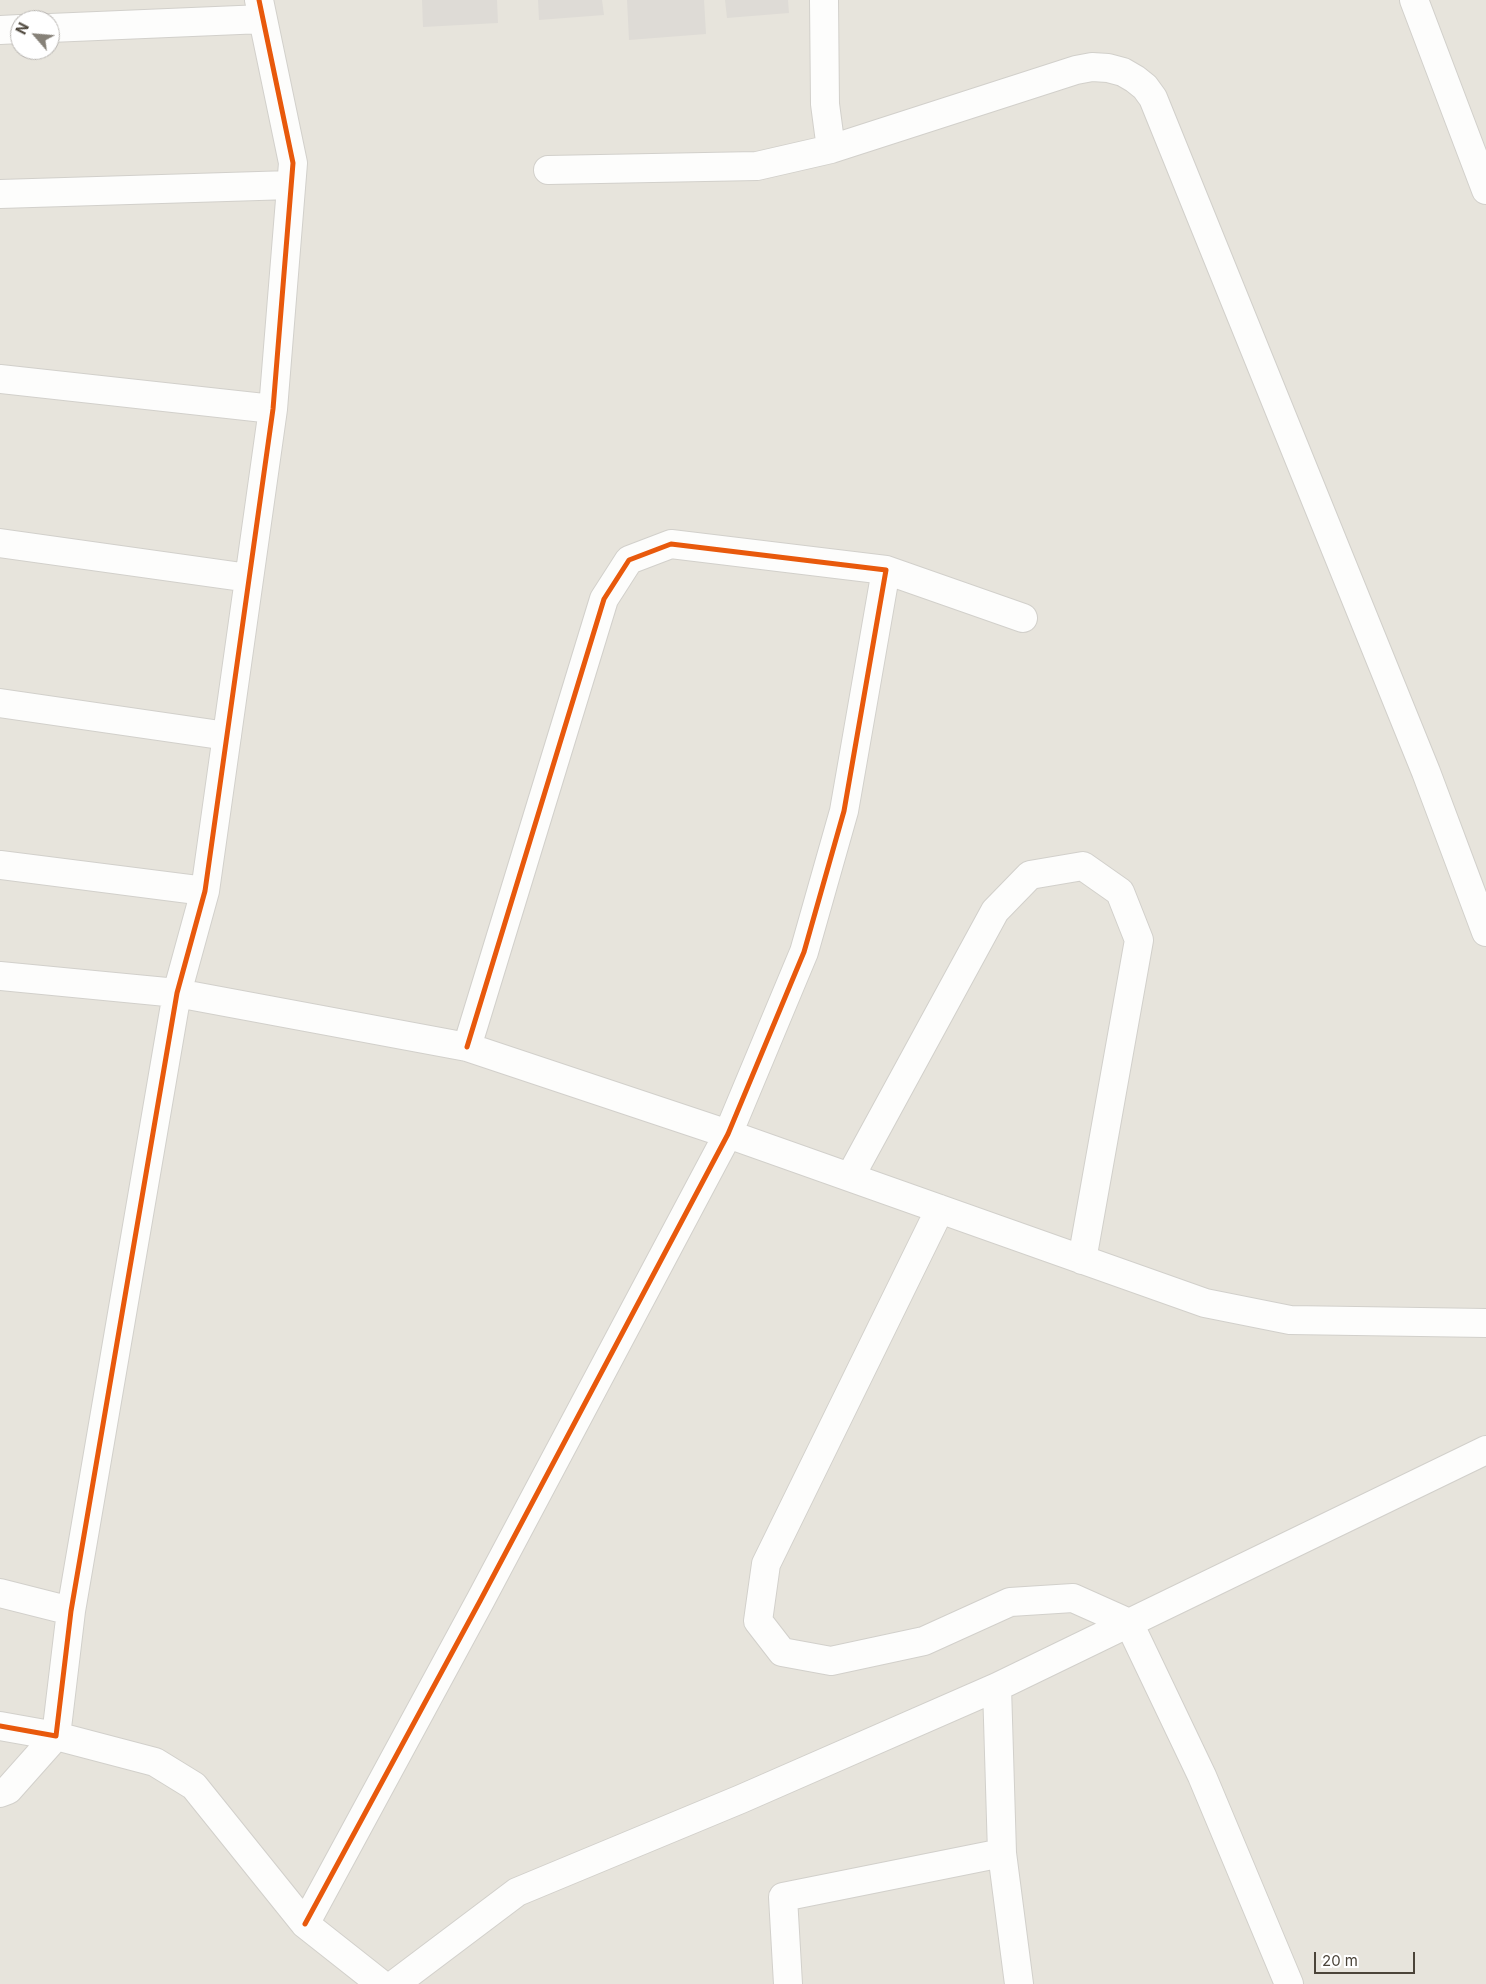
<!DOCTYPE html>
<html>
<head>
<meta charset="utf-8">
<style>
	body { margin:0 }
	#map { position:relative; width:1486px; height:1984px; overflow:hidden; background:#f4f2ee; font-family:Inter,sans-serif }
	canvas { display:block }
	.north { position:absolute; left:10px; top:10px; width:50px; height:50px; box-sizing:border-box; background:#fff; border:1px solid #b7b4b0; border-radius:50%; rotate:297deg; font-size:14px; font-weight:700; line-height:20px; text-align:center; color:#4b4439 }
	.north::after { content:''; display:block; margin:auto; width:18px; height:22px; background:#868178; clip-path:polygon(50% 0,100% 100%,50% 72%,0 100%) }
	.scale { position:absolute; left:1314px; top:1952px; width:101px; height:22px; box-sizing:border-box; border:2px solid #4b4439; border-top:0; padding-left:6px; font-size:15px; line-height:18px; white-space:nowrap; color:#4b4439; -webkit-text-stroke:4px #fff; paint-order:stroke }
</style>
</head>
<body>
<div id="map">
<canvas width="1486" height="1984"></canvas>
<div class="north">N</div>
<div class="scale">20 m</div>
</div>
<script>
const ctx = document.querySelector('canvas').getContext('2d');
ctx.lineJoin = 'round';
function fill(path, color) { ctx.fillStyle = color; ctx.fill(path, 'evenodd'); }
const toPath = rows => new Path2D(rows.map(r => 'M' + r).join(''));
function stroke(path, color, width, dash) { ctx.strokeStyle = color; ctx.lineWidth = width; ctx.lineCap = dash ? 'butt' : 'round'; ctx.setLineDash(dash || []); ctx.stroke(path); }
const residential = toPath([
	[0,0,1486,0,1486,1984,0,1984],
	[20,20,50,20,50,50,20,50]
]);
const building = toPath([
	[422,0,497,0,498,23,423,27],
	[538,0,602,0,604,15,539,20],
	[627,0,704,0,706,34,629,40],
	[725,0,788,0,789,13,727,18]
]);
const minor = toPath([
	[824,0,825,104,831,149],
	[1414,0,1486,190],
	[50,28,263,19],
	[0,30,20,29],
	[548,170,757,166,831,149,1076,70,1092,67,1108,68,1123,72,1135,79,1145,87,1153,98,1426,772,1486,932],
	[0,194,291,185],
	[0,379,273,409],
	[0,543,249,578],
	[0,703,227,736],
	[0,865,205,891],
	[0,976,177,993,467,1047,728,1134,1205,1303,1290,1320,1486,1323],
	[467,1047,604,599,629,560,671,544,886,570,1023,618],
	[850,1177,995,911,1030,875,1083,866,1120,892,1139,940,1082,1260],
	[940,1209,766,1564,758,1621,782,1652,831,1661,924,1641,1010,1602,1073,1598,1129,1623,1202,1776,1289,1984],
	[0,1593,71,1611],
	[997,1687,1002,1853,1019,1984],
	[0,1726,56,1736,71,1611,177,993,205,891,273,409,293,163,259,0],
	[0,1793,8,1790,56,1736,155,1762,194,1786,305,1924,381,1984],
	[305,1924,480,1601,728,1134,804,952,844,811,886,570],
	[395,1984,517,1892,741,1799,997,1687,1486,1450],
	[788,1984,783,1897,1002,1853]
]);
const cycleway = toPath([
	[0,1726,56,1736,71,1611,177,993,205,891,273,409,293,163,259,0],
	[305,1924,480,1601,728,1134,804,952,844,811,886,570,671,544,629,560,604,599,467,1047]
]);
fill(residential, '#e7e4dc');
fill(building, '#dedbd6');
stroke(minor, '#d2d0cb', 30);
stroke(minor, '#fdfdfc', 28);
stroke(cycleway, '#e8590c', 5);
</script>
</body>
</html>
